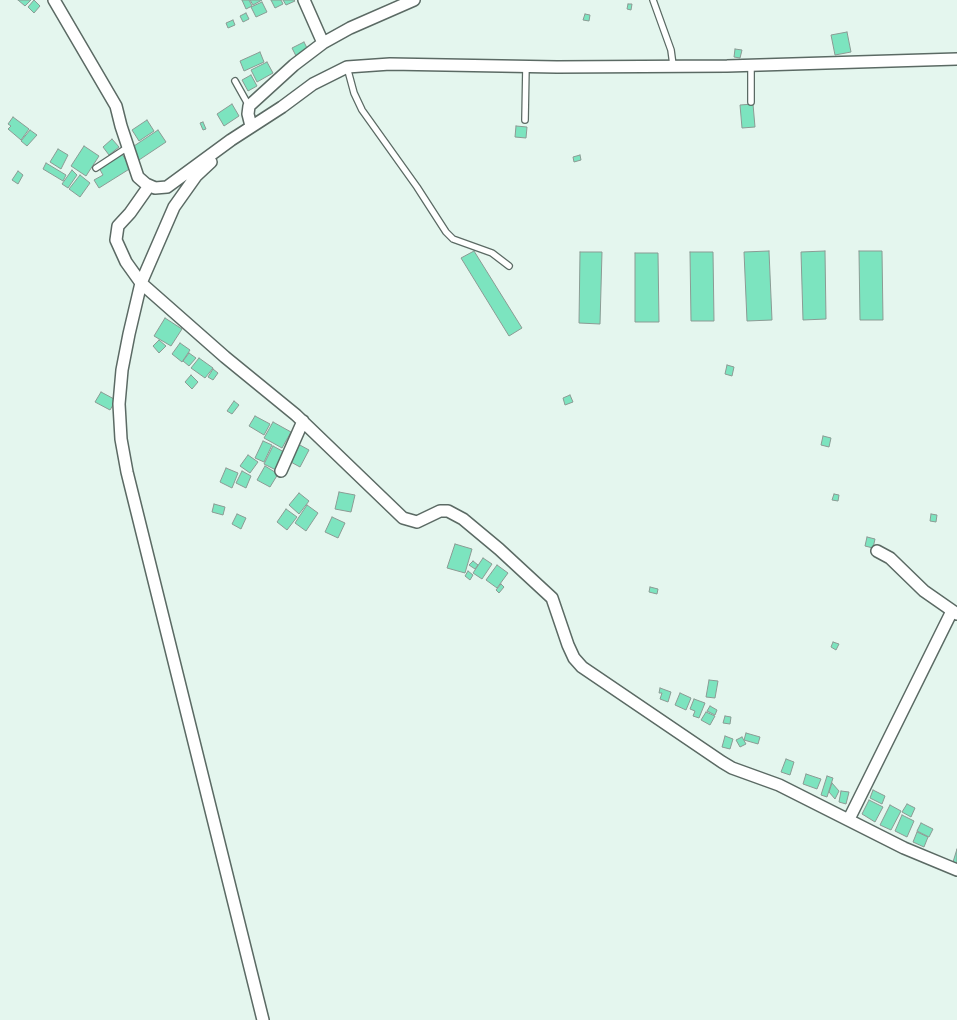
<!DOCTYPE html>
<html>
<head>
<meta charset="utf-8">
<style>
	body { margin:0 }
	canvas { display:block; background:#e4f6ee }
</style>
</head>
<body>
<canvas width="957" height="1020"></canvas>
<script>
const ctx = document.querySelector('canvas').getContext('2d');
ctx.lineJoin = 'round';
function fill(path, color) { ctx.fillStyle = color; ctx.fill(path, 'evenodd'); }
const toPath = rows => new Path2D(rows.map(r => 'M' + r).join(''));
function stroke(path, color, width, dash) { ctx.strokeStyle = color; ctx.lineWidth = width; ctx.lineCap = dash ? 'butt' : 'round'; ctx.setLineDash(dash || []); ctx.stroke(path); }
const building = toPath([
	[18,0,31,0,25,6,18,0],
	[34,0,40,6,34,13,28,7,34,0],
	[242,0,249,0,252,6,246,9,242,0],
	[250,0,262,0,253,5,250,0],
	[271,0,281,0,283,4,275,8,271,0],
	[283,0,294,0,295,1,286,5,283,0],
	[262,2,267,12,256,17,251,7,262,2],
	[628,4,632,4,631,10,627,9,628,4],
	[246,13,249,19,243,22,240,16,246,13],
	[585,14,590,15,589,21,583,20,585,14],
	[233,20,235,25,228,28,226,23,233,20],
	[847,32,851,52,835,55,831,35,847,32],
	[304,42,308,50,296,56,292,48,304,42],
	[735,49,742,50,740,58,734,57,735,49],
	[260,52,264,62,244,71,240,61,260,52],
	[267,62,273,73,257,82,251,70,267,62],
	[251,75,257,86,248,91,242,80,251,75],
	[232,104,239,116,224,126,217,114,232,104],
	[753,104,755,127,742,128,740,105,753,104],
	[13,117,29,129,21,140,8,129,11,126,8,124,13,117],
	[147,120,154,131,139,141,132,130,147,120],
	[203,122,206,129,203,130,200,123,203,122],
	[516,126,527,127,526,138,515,137,516,126],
	[30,130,37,135,27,146,21,141,30,130],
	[158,130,166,142,139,160,131,148,158,130],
	[112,139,119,147,109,155,103,147,112,139],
	[84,146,99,156,86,176,71,166,84,146],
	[58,149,68,155,61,169,50,162,58,149],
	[122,154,131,168,99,188,94,180,103,175,99,168,122,154],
	[580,155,581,160,574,162,573,157,580,155],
	[46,163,66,175,63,181,43,169,46,163],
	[72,170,77,175,68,188,62,184,72,170],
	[18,171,23,175,18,184,12,180,18,171],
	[80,175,90,183,80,197,69,189,80,175],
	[474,251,522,328,509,336,461,258,474,251],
	[769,251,772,320,747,321,744,252,769,251],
	[825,251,826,319,803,320,801,252,825,251],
	[859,251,882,251,883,320,860,320,859,251],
	[580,252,602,252,600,324,579,323,580,252],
	[690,252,713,252,714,321,691,321,690,252],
	[635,253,658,253,659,322,635,322,635,253],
	[165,318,182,329,171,346,154,336,165,318],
	[159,340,166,346,159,353,153,346,159,340],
	[180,343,190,350,182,362,172,354,180,343],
	[189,353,196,358,189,366,183,361,189,353],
	[199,358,213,368,205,378,191,368,199,358],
	[727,365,734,367,732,376,725,374,727,365],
	[213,369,218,373,213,380,208,377,213,369],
	[191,375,198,382,192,389,185,382,191,375],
	[101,392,116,400,110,410,95,402,101,392],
	[570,395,573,402,565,405,563,398,570,395],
	[234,401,239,405,232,414,227,411,234,401],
	[255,416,270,424,264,435,249,426,255,416],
	[273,422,291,432,282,448,264,438,273,422],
	[823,436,831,438,829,447,821,445,823,436],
	[263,441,272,445,264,462,255,458,263,441],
	[298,444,309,450,300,467,289,461,298,444],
	[273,446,284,452,276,470,264,464,273,446],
	[248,455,258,462,250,473,240,466,248,455],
	[265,466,278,474,270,487,257,480,265,466],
	[226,468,238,473,232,488,220,482,226,468],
	[242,471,251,476,246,488,236,483,242,471],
	[339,492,355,495,351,512,335,509,339,492],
	[299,493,309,501,299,514,289,505,299,493],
	[834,494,839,495,838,501,832,500,834,494],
	[214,504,225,507,223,515,212,512,214,504],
	[307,505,318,513,306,531,295,523,307,505],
	[286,509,297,517,287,530,277,522,286,509],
	[237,514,246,518,241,529,232,524,237,514],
	[931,514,937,515,936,522,930,521,931,514],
	[332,517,345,523,338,538,325,532,332,517],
	[867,537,875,539,873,548,865,546,867,537],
	[455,544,472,549,465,573,447,568,455,544],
	[483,558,492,564,482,579,473,573,483,558],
	[473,561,478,565,475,569,469,565,473,561],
	[497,565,508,573,497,588,486,580,497,565],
	[468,571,473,575,470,580,465,576,468,571],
	[501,584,504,587,499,593,496,590,501,584],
	[650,587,658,589,657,594,649,592,650,587],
	[833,642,839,644,836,650,831,647,833,642],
	[709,680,718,681,715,698,706,697,709,680],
	[660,688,671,692,668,702,660,699,662,693,659,693,660,688],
	[680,693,691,698,686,710,675,705,680,693],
	[694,699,705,703,699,718,693,716,695,711,690,709,694,699],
	[710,706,717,710,715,715,707,711,710,706],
	[706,712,715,716,710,725,701,720,706,712],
	[725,716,731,717,730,724,723,723,725,716],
	[746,733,760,737,758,744,744,740,746,733],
	[725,736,733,739,730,749,722,747,725,736],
	[742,737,746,744,740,747,736,740,742,737],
	[786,759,794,762,790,775,781,772,786,759],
	[806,774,821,779,817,789,803,784,806,774],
	[827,776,833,778,827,797,821,795,827,776],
	[832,783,839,791,835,799,829,792,832,783],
	[873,790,885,796,882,804,870,798,873,790],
	[841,791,849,792,846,804,839,802,841,791],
	[869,800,883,807,875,822,862,814,869,800],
	[907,804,915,808,911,817,902,812,907,804],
	[890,805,901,811,891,830,880,825,890,805],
	[902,815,914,821,907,837,895,831,902,815],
	[921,823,933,829,929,837,917,831,921,823],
	[917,832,928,837,924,847,913,842,917,832],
	[957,849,957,863,953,862,957,849]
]);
const service = toPath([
	[653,0,671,50,673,65],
	[751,65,751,102],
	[347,67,354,93,362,110,417,187,446,232,453,239,492,253,509,266],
	[235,81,249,106],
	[525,120,526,66],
	[96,168,128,147]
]);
const minor = toPath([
	[54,0,116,106,121,126,138,177,146,184,155,188,167,187,231,140,282,107,313,84,347,67,390,64,557,67,727,66,957,59],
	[304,0,323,43],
	[251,126,248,114,249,106,294,65,323,43,350,28,414,0],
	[211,162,196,176,174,207,141,283,129,334,122,370,119,404,121,439,127,472,263,1020],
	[149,186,130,213,118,226,116,240,126,262,141,283,225,357,296,415,403,518,417,522,440,511,448,511,463,519,499,549,552,598,568,645,574,658,582,667,722,762,732,768,779,785,904,848,957,870],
	[281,471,303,421],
	[877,551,890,558,924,591,957,614],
	[849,819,952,611]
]);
fill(building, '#7ce4bf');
stroke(building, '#8b9b94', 1);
stroke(service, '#5b6a64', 8);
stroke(minor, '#5b6a64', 14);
stroke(service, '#fff', 5.5);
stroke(minor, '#fff', 11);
</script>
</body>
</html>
